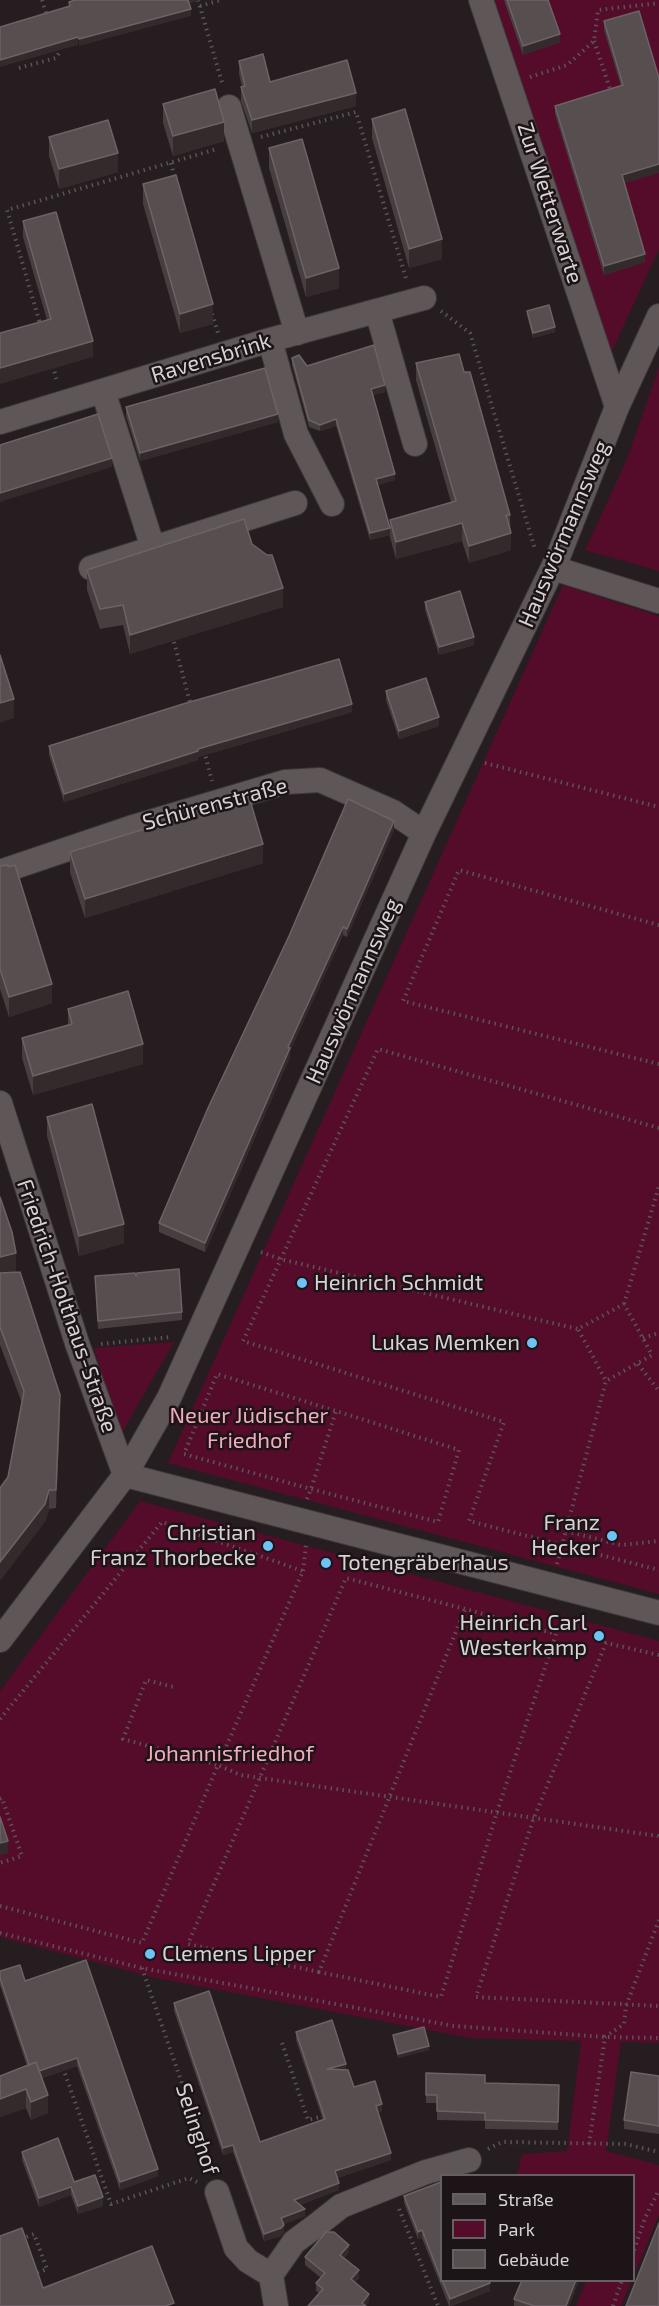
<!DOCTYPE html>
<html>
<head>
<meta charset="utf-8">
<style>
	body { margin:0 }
	#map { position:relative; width:659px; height:2306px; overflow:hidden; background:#251d1f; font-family:"Exo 2",sans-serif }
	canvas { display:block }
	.legend { position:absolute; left:440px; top:2174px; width:195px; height:108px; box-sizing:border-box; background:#1c1416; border:2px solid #676062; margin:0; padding:8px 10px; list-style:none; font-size:18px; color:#d8d2d4 }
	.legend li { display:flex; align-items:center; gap:12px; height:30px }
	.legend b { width:30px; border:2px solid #676062 }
</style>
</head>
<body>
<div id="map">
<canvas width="659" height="2306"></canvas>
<ul class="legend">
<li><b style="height:8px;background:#5f5658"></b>Straße</li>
<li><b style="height:16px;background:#550c2a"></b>Park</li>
<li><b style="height:16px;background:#574e50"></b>Gebäude</li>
</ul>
</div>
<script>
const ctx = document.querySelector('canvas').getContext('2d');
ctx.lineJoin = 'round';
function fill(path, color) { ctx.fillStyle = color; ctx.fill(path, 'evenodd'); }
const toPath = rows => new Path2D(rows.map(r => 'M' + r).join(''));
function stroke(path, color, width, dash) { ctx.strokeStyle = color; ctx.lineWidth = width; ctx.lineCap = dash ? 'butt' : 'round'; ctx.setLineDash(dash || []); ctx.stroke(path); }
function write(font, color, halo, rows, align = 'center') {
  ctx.font = font + ' "Exo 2",sans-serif'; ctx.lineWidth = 5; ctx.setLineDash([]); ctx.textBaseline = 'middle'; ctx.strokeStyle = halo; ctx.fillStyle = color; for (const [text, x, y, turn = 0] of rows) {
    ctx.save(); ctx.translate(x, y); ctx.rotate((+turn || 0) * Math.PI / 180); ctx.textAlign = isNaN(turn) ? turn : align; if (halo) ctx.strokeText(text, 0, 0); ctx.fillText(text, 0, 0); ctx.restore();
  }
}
const green = toPath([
	[493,0,659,0,659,249,611,353],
	[659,367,659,571,585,550,627,459],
	[563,585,659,616,659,1594,168,1463],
	[174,1342,121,1434,94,1348],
	[140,1501,659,1641,659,2043,621,2042,606,2151,659,2165,659,2215,634,2275,634,2176,517,2175,522,2154,567,2151,581,2041,471,2038,156,1978,0,1937,0,1691],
	[586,2281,586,2280,631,2281,621,2306,576,2306]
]);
const path = toPath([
	[42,0,47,16],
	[198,0,223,86],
	[200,6,221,0],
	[594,41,611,92],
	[19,68,56,58,59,53,57,47],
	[530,77,567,65,594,41,598,10,659,3],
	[261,137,356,112,406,278],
	[171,163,175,179],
	[441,311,470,333,535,549],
	[212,314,218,333],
	[41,327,7,210,217,149],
	[53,366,57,382],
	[174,642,191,706],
	[204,751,212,781],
	[485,763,659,807],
	[659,925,459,870,403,1001,659,1064],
	[659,1128,378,1049,243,1341,504,1422,469,1521,659,1570],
	[261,1252,280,1259,578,1329],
	[624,1304,659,1186],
	[643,1338,659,1333],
	[101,1344,171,1337],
	[638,1364,659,1391],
	[307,1499,311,1489,336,1411,459,1450,438,1522,311,1489,184,1454,217,1374,336,1411],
	[566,1531,621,1545,659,1541],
	[557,1564,606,1381,578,1329,624,1304,652,1355,606,1381],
	[303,1571,306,1545],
	[659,1655,606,1643,533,1820,476,1997,659,2006],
	[0,1719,162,1522,303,1571,218,1765,123,1739,146,1680,177,1688],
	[0,1799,2,1798,22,1856,0,1863],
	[0,1906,142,1943,218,1765,240,1775,658,1836,659,1839],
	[0,1933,142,1968,454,2026,605,2037,659,2038],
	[142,1968,212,2170],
	[319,1972,188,1944,346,1578,465,1609,556,1634,497,1812,441,1997,319,1972,465,1609],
	[282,2043,308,2120,323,2116,324,2119],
	[63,2068,111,2204,189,2178,197,2182],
	[589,2144,605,2037,624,2024,626,2006,659,1920],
	[488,2149,502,2142,625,2144,659,2152],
	[399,2209,438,2306],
	[21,2239,34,2234,47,2269,34,2274],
	[634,2250,645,2218,659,2190],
	[613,2306,622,2280]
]);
const minor = toPath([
	[481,0,617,407],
	[229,107,297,333],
	[377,311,415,444],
	[270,340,296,434,332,504],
	[103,391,153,548],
	[0,422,270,340,424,298],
	[91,568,295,503],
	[553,568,659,601],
	[0,872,130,828,285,782,320,780,393,812,424,833],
	[0,1103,78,1346,125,1475],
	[125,1475,659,1613],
	[0,1640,125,1475,169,1398,424,833,558,557,617,407,659,316],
	[217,2192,236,2248,248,2261,271,2275],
	[276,2306,271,2275,294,2242,317,2225,341,2206,426,2172,469,2160]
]);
const wall = toPath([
	[504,0,548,0,560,42,523,55],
	[639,11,624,183,645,262,604,275,555,114,555,106,621,86,604,30,604,21],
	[239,61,270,82,356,106,252,133,241,101,241,87,242,87,239,74],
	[163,104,224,141,173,156,163,123],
	[372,119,442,259,409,268,372,138],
	[49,137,118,172,59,189,49,156],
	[269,148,339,288,306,297,269,168],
	[143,184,213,324,180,333,143,204],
	[23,221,93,357,47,320,23,237],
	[527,311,555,332,533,338,527,315],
	[292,358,307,366,385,392,373,395,395,480,378,485,390,535,370,540,336,426,320,431,309,427,292,365],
	[416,363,464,372,510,515,511,550,469,563,462,541,396,559,390,537,390,520,451,502,416,380],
	[126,407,278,422,140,461,126,416],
	[252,544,283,607,130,654,123,625,100,629,87,590,87,570],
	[425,602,474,645,439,655,425,610],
	[386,691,439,726,399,739,386,700],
	[352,712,198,757,198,760,64,802,49,755,49,746],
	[394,830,347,937,343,935,290,1051,290,1057,205,1252,159,1232,159,1223],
	[70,852,263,863,85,918,70,872],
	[0,866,52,1003,9,1017,0,989],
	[68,1009,143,1064,33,1095,22,1058,22,1038,68,1025],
	[47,1117,124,1243,79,1256,47,1136],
	[0,1197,16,1272,60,1414,56,1508,49,1509,45,1522,8,1477,22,1403,0,1345],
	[95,1276,136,1276,182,1312,182,1320,98,1329],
	[0,1971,25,1981,158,2176,120,2190,77,2066,42,2078,48,2113,31,2120,26,2108,0,2117,0,2076,27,2066,0,1985],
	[174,2003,260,2142,323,2120,296,2040,296,2032,346,2070,354,2087,382,2111,378,2113,391,2160,337,2178,339,2190,300,2205,305,2216,284,2224,284,2232,281,2236,264,2241,233,2152,223,2155,174,2011],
	[393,2035,429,2050,398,2058,393,2039],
	[426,2073,485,2083,559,2085,558,2130,485,2129,485,2121,437,2120,437,2103,426,2103],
	[659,2076,659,2134,624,2129,624,2120],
	[22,2152,74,2182,103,2206,78,2214,71,2195,39,2207,22,2160],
	[441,2182,441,2280,488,2280,490,2291,451,2306,449,2306,422,2238,418,2239,404,2203,404,2196],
	[349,2252,344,2258,359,2278,355,2282,369,2302,319,2293,316,2291,316,2283,321,2278,305,2265,305,2257],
	[522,2280,579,2280,569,2306,514,2306,514,2299]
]);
const shadedWall = toPath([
	[187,0,201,0,187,4],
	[191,9,191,16,79,46,79,39],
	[560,34,560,42,523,55,523,46],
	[78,37,78,45,0,67,0,60],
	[356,93,356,106,252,133,252,120],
	[224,122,224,141,173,156,173,136],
	[118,153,118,172,59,189,59,169],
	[659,164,659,173,622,184,622,175],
	[442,239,442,259,409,268,409,249],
	[645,254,645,262,604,275,604,266],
	[339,268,339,288,306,297,306,278],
	[213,304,213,324,180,333,180,314],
	[555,327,555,332,533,338,533,333],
	[93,341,93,357,0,384,0,368],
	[385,385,385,392,371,396,371,389],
	[278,414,278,422,140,461,140,453],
	[336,419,336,426,320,431,320,425],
	[112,458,112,467,0,502,0,493],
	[395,474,395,480,376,486,376,479],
	[462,523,462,541,396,559,396,542],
	[390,528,390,535,370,540,370,533],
	[511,533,511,550,469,563,469,546],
	[283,588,283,607,130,654,130,635],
	[474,637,474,645,439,655,439,647],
	[14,699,14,718,0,723,0,703],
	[352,704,352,712,198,757,198,760,64,802,64,794,198,749],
	[439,717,439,726,399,739,399,731],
	[394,821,394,830,347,937,347,929],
	[263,844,263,863,85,918,85,899],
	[343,927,343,935,290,1051,290,1057,205,1252,205,1243,288,1047],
	[52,984,52,1003,9,1017,9,997],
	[143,1044,143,1064,33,1095,33,1076],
	[124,1224,124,1243,79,1256,79,1236],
	[16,1253,16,1272,0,1277,0,1257],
	[60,1395,60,1414,56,1508,56,1490],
	[49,1490,49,1509,45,1522,0,1581,0,1562],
	[8,1841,8,1853,0,1855,0,1843],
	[429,2046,429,2050,398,2058,398,2054],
	[77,2058,77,2066,32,2081,32,2073],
	[346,2064,346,2071,327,2069],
	[26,2089,26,2108,0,2117,0,2099],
	[48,2095,48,2113,31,2120,31,2102],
	[382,2104,382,2111,376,2113,376,2106],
	[233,2145,233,2152,223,2155,223,2148],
	[391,2153,391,2160,335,2179,335,2171],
	[158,2169,158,2176,120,2190,120,2182],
	[339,2183,339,2190,294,2207,294,2200],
	[71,2187,71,2195,39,2207,39,2198],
	[103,2197,103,2206,78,2214,78,2206],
	[305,2209,305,2216,281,2225,281,2218],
	[284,2225,284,2232,281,2236,264,2241,264,2234],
	[422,2230,422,2238,418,2239,418,2232],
	[349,2245,349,2252,340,2262,340,2255],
	[359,2270,359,2278,351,2287,351,2279],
	[576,2280,579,2280,569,2306,566,2306],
	[490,2283,490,2291,450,2306,450,2299],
	[369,2294,369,2302,366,2306,362,2303]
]);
const building = toPath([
	[75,0,188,0,191,9,79,39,78,37,0,60,0,27,70,6,69,2,75,0],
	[507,0,548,0,560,34,523,46,507,0],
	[639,11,659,78,659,164,622,175,645,254,604,266,555,106,623,85,604,21,639,11],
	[263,54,270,82,347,60,356,93,252,120,241,87,245,86,239,61,263,54],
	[215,89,224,122,173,136,163,104,215,89],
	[405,109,442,239,409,249,372,119,405,109],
	[108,120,118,153,59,169,49,137,108,120],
	[302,139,339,268,306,278,269,148,302,139],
	[176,175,213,304,180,314,143,184,176,175],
	[56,212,93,341,0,368,0,333,51,319,23,221,56,212],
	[549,305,555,327,533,333,527,311,549,305],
	[374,345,385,385,371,389,395,474,376,479,390,528,370,533,336,419,320,425,309,420,292,358,299,355,307,366,374,345],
	[459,354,464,372,470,372,510,515,506,515,511,533,469,546,462,523,396,542,390,520,456,501,416,363,459,354],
	[265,368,278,414,140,453,126,407,265,368],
	[98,414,112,458,0,493,0,445,98,414],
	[244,519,252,544,267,555,272,555,283,588,130,635,123,605,100,609,87,570,244,519],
	[460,591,474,637,439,647,425,602,460,591],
	[0,655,14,699,0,703,0,655],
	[339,659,352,704,198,749,198,751,64,794,49,746,183,704,339,659],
	[426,678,439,717,399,731,386,691,426,678],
	[249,797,263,844,85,899,70,852,249,797],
	[348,799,394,821,347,929,343,927,288,1047,290,1048,205,1243,159,1223,208,1108,289,936,348,799],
	[8,865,8,867,15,865,52,984,9,997,0,969,0,866,8,865],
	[128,991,143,1044,33,1076,22,1038,72,1024,68,1009,128,991],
	[92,1104,124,1224,79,1236,47,1117,92,1104],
	[0,1197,12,1232,16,1253,0,1257,0,1197],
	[179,1269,182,1312,98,1321,95,1276,135,1273,136,1276,137,1273,179,1269],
	[20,1272,60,1395,56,1490,49,1490,45,1504,0,1562,0,1488,8,1477,24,1391,0,1327,0,1273,20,1272],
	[0,1817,8,1841,0,1843,0,1817],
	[86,1960,158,2169,120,2182,77,2058,39,2071,36,2062,29,2065,0,1978,0,1971,20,1965,25,1981,86,1960],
	[209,1991,260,2142,325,2119,296,2032,332,2020,346,2064,327,2069,348,2070,354,2087,375,2081,382,2104,376,2106,391,2153,335,2171,339,2183,294,2200,305,2209,281,2218,284,2225,281,2228,264,2234,233,2145,223,2148,174,2003,209,1991],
	[424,2027,429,2046,398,2054,393,2035,424,2027],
	[36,2062,48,2095,31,2102,26,2089,0,2099,0,2076,36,2062],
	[631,2072,659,2076,659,2126,624,2120,631,2072],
	[426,2073,485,2075,485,2083,559,2085,558,2122,485,2120,485,2113,437,2111,437,2095,426,2095,426,2073],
	[58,2138,74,2182,95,2175,103,2197,78,2206,71,2187,39,2198,22,2152,58,2138],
	[441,2182,441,2279,422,2230,418,2232,404,2196,441,2182],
	[659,2223,659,2306,626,2306,659,2223],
	[22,2228,43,2288,152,2246,174,2303,166,2306,0,2306,0,2236,22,2228],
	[326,2232,334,2232,349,2245,340,2255,359,2270,351,2279,369,2294,362,2303,366,2306,308,2306,323,2289,316,2283,325,2273,305,2257,326,2232],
	[442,2280,488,2280,490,2283,450,2299,442,2280],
	[522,2280,576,2280,566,2306,534,2306,514,2299,522,2280]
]);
const markers = [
	[302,1283,6,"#6fc2f4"],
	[532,1343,6,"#6fc2f4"],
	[612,1536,6,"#6fc2f4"],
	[268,1546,6,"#6fc2f4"],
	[326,1563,6,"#6fc2f4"],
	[599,1636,6,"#6fc2f4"],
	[150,1954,6,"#6fc2f4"]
];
const streetNames = [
	["Zur Wetterwarte",550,203,72],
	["Ravensbrink",211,358,-17],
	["Hauswörmannsweg",564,534,-67],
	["Schürenstraße",215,804,-15],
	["Hauswörmannsweg",353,991,-66],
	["Friedrich-Holthaus-Straße",67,1306,71],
	["Selinghof",197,2129,72]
];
const poiNames = [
	["Heinrich Schmidt",314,1283,"left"],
	["Lukas Memken",520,1343],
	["Franz",600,1523],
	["Hecker",600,1548],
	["Christian",256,1533],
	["Franz Thorbecke",256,1558],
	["Totengräberhaus",338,1563,"left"],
	["Heinrich Carl",587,1623],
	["Westerkamp",587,1648],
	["Clemens Lipper",162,1954,"left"]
];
const parkNames = [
	["Neuer Jüdischer",249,1416],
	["Friedhof",249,1441],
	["Johannisfriedhof",230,1754]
];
fill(green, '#550c2a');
stroke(minor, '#3e383a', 26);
stroke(path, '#5b5456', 4, [1.5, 4.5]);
stroke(minor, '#5f5658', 24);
fill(wall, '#473e40');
fill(shadedWall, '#332a2c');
fill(building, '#574e50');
stroke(building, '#6b6365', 1.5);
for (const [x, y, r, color] of markers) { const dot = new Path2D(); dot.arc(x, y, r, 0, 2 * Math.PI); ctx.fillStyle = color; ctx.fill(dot); stroke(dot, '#1c1416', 2); }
write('22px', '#d8d2d4', '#1c1416', streetNames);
write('22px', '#d8d2d4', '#1c1416', poiNames, 'right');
write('22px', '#f2aabd', '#1c1416', parkNames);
</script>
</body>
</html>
